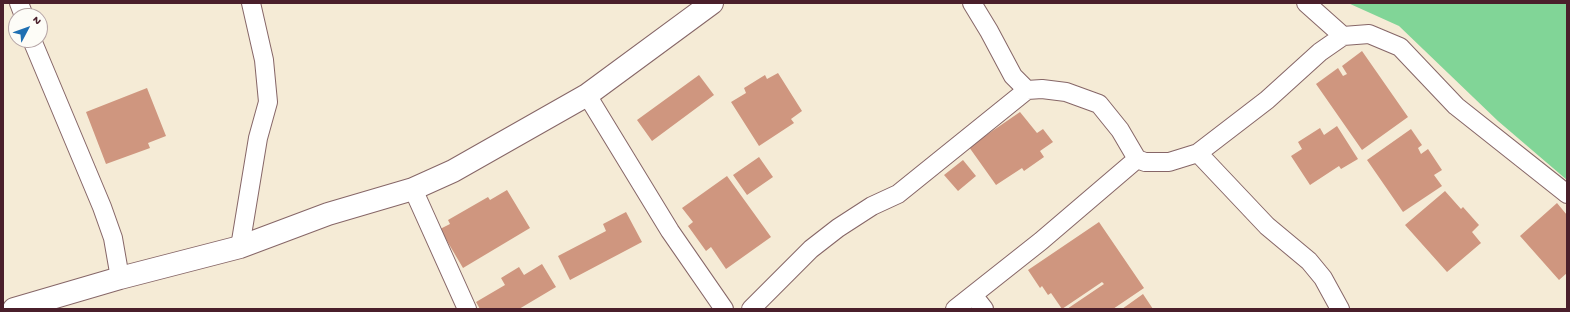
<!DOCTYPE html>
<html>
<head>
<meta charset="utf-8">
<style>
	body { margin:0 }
	#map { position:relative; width:1570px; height:312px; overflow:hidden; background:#f5ebd6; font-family:"Gochi Hand",sans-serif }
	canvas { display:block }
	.frame { position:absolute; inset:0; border:4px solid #4a1f2b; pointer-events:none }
	.north { position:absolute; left:8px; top:8px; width:40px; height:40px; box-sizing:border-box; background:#fdfcf7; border:1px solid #b5a4a5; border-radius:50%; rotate:49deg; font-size:11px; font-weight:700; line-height:16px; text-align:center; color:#4a1f2b }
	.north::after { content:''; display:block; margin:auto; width:14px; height:18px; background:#1f6fb2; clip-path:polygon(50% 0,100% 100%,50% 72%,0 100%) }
</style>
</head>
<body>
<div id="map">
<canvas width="1570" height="312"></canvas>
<div class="frame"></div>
<div class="north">N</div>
</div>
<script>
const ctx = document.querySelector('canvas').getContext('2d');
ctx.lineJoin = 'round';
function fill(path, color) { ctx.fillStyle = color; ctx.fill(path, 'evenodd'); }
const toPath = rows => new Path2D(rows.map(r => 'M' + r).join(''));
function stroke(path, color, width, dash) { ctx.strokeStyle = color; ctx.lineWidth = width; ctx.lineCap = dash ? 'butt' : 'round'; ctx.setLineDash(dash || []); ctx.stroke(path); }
const green = toPath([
	[1348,3,1567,3,1567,180,1498,121,1399,26]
]);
const building = toPath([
	[1362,51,1408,117,1362,150,1316,84,1338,68,1343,76,1347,74,1342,66],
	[778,73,802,111,791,119,794,123,759,146,731,102,746,93,744,88,765,75,767,79],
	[699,75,714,95,652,141,637,120],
	[147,88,166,136,148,143,150,148,106,164,86,112],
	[1020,112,1037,133,1043,129,1053,142,1040,151,1044,157,1024,171,1022,168,996,185,969,147],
	[1337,126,1358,159,1341,169,1339,166,1310,185,1291,156,1302,149,1298,142,1320,128,1324,135],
	[1411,129,1422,145,1418,148,1421,154,1428,149,1442,170,1434,175,1442,186,1403,212,1367,160],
	[759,157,773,177,747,195,733,175],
	[963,160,976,176,958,191,944,175],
	[727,176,771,237,726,269,711,247,706,251,688,226,693,222,682,208],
	[507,190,530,228,463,268,440,229,450,224,448,220,488,197,490,200],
	[1445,191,1461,209,1463,207,1479,225,1472,232,1481,243,1447,272,1405,225],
	[1557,203,1567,215,1567,273,1559,280,1520,236],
	[626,212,642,242,570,280,558,256,606,231,603,224],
	[1099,222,1144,288,1113,309,1067,309,1104,284,1102,282,1062,309,1051,293,1048,295,1042,286,1040,288,1028,270],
	[542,264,556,287,519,309,480,309,476,302,505,285,501,278,519,267,524,275],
	[1143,294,1153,309,1122,309]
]);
const street = toPath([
	[19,3,24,16],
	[972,3,989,31,1013,76,1027,90,1042,89,1066,92,1099,104,1120,130,1137,159,1145,162,1169,162,1198,153,1267,100,1320,52,1343,36,1369,34,1400,47,1456,106,1567,194],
	[1306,3,1343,36],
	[32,40,102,207,113,238,120,278],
	[587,95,670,231,724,309],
	[1198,153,1267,226,1309,261,1323,278,1340,309],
	[413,189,467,309],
	[240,247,258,138,268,102,264,60,251,3],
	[973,295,984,309],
	[751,309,811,249,838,228,872,206,898,194,1027,90],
	[955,309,1041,241,1137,159]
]);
const secondary = toPath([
	[14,309,120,278,240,247,328,214,413,189,453,171,587,95,712,3]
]);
fill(green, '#81d597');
fill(building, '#cf967f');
stroke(street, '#866667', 20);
stroke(secondary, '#866667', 24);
stroke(street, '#fff', 18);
stroke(secondary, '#fff', 22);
</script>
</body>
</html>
